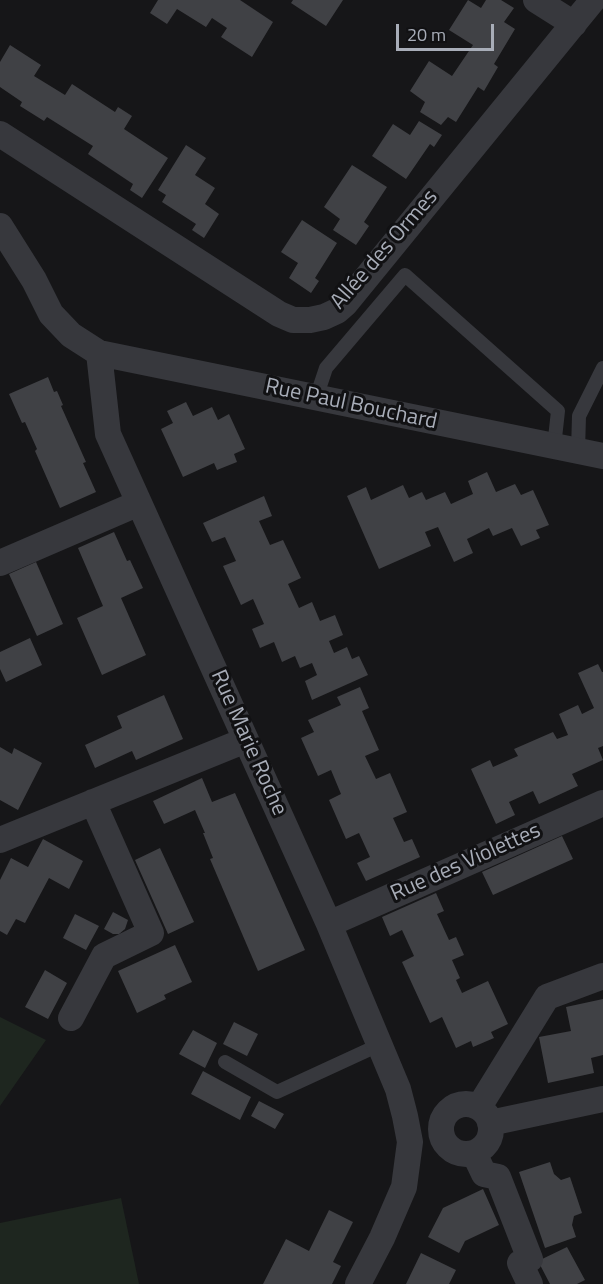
<!DOCTYPE html>
<html>
<head>
<meta charset="utf-8">
<style>
	body { margin:0 }
	#map { position:relative; width:603px; height:1284px; overflow:hidden; background:#161618; font-family:"Titillium Web",sans-serif }
	canvas { display:block }
	.scale { position:absolute; left:396px; top:24px; width:98px; height:27px; box-sizing:border-box; border:3px solid #a8adb8; border-top:0; padding-left:8px; font-size:18px; line-height:21px; white-space:nowrap; color:#a8adb8; -webkit-text-stroke:4px #111113; paint-order:stroke }
</style>
</head>
<body>
<div id="map">
<canvas width="603" height="1284"></canvas>
<div class="scale">20 m</div>
</div>
<script>
const ctx = document.querySelector('canvas').getContext('2d');
ctx.lineJoin = 'round';
function fill(path, color) { ctx.fillStyle = color; ctx.fill(path, 'evenodd'); }
const toPath = rows => new Path2D(rows.map(r => 'M' + r).join(''));
function stroke(path, color, width, dash) { ctx.strokeStyle = color; ctx.lineWidth = width; ctx.lineCap = dash ? 'butt' : 'round'; ctx.setLineDash(dash || []); ctx.stroke(path); }
function write(font, color, halo, rows, align = 'center') {
  ctx.font = font + ' "Titillium Web",sans-serif'; ctx.lineWidth = 6; ctx.setLineDash([]); ctx.textBaseline = 'middle'; ctx.strokeStyle = halo; ctx.fillStyle = color; for (const [text, x, y, turn = 0] of rows) {
    ctx.save(); ctx.translate(x, y); ctx.rotate((+turn || 0) * Math.PI / 180); ctx.textAlign = isNaN(turn) ? turn : align; if (halo) ctx.strokeText(text, 0, 0); ctx.fillText(text, 0, 0); ctx.restore();
  }
}
const green = toPath([
	[0,1017,46,1040,0,1106],
	[121,1198,139,1284,0,1284,0,1223]
]);
const building = toPath([
	[158,0,240,0,273,22,252,57,221,37,227,28,212,18,206,27,177,9,167,24,150,13],
	[293,0,343,0,326,26,291,3],
	[468,0,481,8,486,0,501,0,514,8,504,22,515,29,494,64,498,67,484,91,478,87,456,122,448,117,441,125,420,112,425,102,410,91,429,61,452,76,473,45,449,30],
	[10,45,41,65,34,76,65,95,72,84,115,112,118,107,132,116,124,129,168,158,142,198,130,190,133,184,88,154,93,146,47,117,44,121,20,106,22,102,0,87,0,62],
	[419,121,442,135,434,147,430,144,406,179,372,156,393,124,410,135],
	[186,145,206,158,195,175,215,188,205,204,219,214,204,238,192,230,196,224,162,202,166,195,158,190],
	[352,165,387,187,364,222,369,226,356,245,333,230,340,219,324,207],
	[302,220,337,243,315,278,319,281,311,293,289,278,298,263,281,252],
	[48,377,54,392,57,391,63,405,61,406,86,462,83,463,96,492,60,508,35,451,37,449,25,422,22,423,9,394],
	[186,402,193,416,212,407,218,420,229,414,245,449,234,454,237,462,217,470,214,463,183,477,161,429,173,423,167,411],
	[487,472,496,492,515,484,521,495,533,490,549,525,536,530,540,538,521,546,512,528,493,536,489,528,467,539,473,553,454,562,438,527,425,532,431,546,379,569,347,496,366,487,371,500,403,485,409,498,422,492,426,500,445,492,451,504,473,494,468,481],
	[264,496,272,516,259,521,270,545,283,540,301,578,288,584,299,608,312,602,320,621,335,615,343,635,329,641,334,653,347,647,352,659,359,656,368,675,312,700,305,681,317,675,312,663,300,668,295,656,282,662,274,642,260,648,252,629,264,624,253,599,241,605,223,566,236,561,225,537,212,542,203,523],
	[114,532,127,561,130,560,143,588,121,598,146,655,102,675,77,618,103,606,78,548],
	[36,562,63,624,37,636,9,574],
	[30,638,42,665,6,682,0,669,0,652],
	[598,664,602,672,603,672,603,746,598,748,603,760,572,774,578,786,539,804,533,791,509,802,515,815,496,824,471,769,490,760,493,767,518,756,514,749,553,732,557,739,568,735,559,714,578,705,582,714,594,708,578,673],
	[360,687,369,708,362,711,379,750,365,756,376,779,390,773,407,812,393,818,404,842,412,839,420,857,366,881,357,863,370,857,359,833,346,839,329,800,341,794,331,770,318,776,301,738,314,732,308,720,341,705,337,697],
	[164,695,183,739,136,760,132,751,95,768,85,745,122,728,117,716],
	[0,747,12,754,14,748,42,763,18,810,0,800],
	[202,778,212,802,235,793,305,950,258,971,210,859,213,858,203,833,205,833,195,810,164,824,153,801],
	[562,836,573,859,493,895,482,872],
	[43,839,83,861,69,889,49,878,25,923,16,919,7,935,0,931,0,880,11,858,28,867],
	[160,848,194,922,168,934,135,860],
	[436,893,444,911,437,914,449,940,456,937,464,955,452,960,460,978,456,980,462,993,488,981,508,1024,491,1032,494,1038,473,1047,471,1041,456,1048,442,1017,430,1023,402,962,414,956,402,930,390,936,382,917],
	[113,912,128,920,125,929,119,934,113,934,104,929],
	[75,914,99,926,86,950,63,938],
	[175,945,192,982,164,995,166,999,137,1013,118,971],
	[45,970,67,983,48,1019,25,1007],
	[603,999,603,1055,591,1058,594,1073,548,1083,539,1037,571,1031,566,1007],
	[234,1022,258,1034,247,1056,223,1044],
	[193,1030,217,1043,205,1068,179,1054],
	[203,1071,251,1097,240,1120,191,1094],
	[259,1101,284,1114,275,1129,251,1116],
	[550,1162,554,1174,561,1180,570,1177,582,1213,574,1216,572,1225,576,1237,545,1248,519,1172],
	[483,1189,499,1225,465,1241,459,1253,428,1237,443,1208],
	[329,1210,353,1222,333,1262,341,1266,332,1284,263,1284,286,1239,309,1251],
	[567,1247,585,1280,577,1284,550,1284,538,1261],
	[421,1253,456,1270,449,1284,406,1284]
]);
const lane = toPath([
	[316,398,326,368,405,275,558,411,554,447],
	[578,451,579,416,603,368],
	[225,1062,277,1092,379,1045]
]);
const street = toPath([
	[536,0,574,24],
	[0,134,279,314,293,320,310,320,324,317,337,311,345,304,593,0],
	[0,226,34,280,51,314,71,335,99,353,108,434,329,924,398,1089,405,1116,410,1142,404,1187,382,1238,358,1284],
	[99,353,603,456],
	[0,563,139,503],
	[0,840,246,740],
	[329,924,603,803],
	[71,1018,104,956,151,933,93,802],
	'441 1129a25 25 0 1 1 50 0a25 25 0 1 1-50 0Z',
	[479,1107,547,997,603,976],
	[490,1123,603,1099],
	[474,1153,484,1174,498,1177,530,1259,520,1263,530,1284]
]);
const streetNames = [
	["Allée des Ormes",385,250,-49],
	["Rue Paul Bouchard",351,405,12],
	["Rue Marie Roche",248,743,66],
	["Rue des Violettes",466,863,-24]
];
fill(green, '#1e261f');
fill(building, '#404145');
stroke(lane, '#37383d', 14);
stroke(street, '#37383d', 26);
write('22px', '#a8adb8', '#111113', streetNames);
</script>
</body>
</html>
